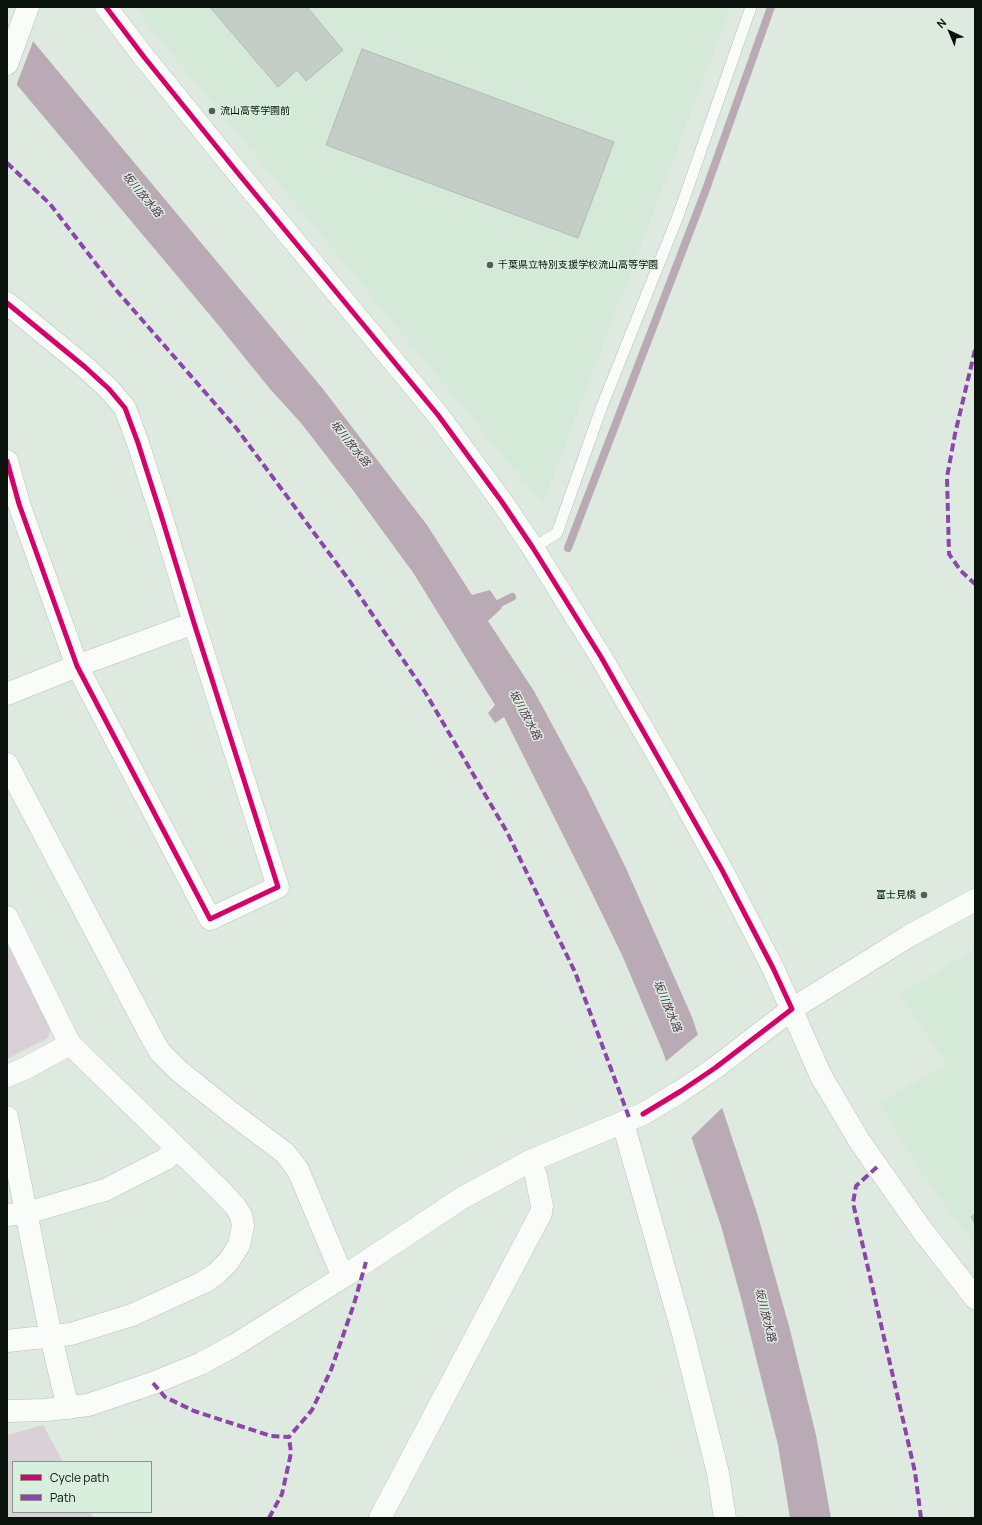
<!DOCTYPE html>
<html>
<head>
<meta charset="utf-8">
<style>
	body { margin:0 }
	#map { position:relative; width:982px; height:1525px; overflow:hidden; background:#deeae0; font-family:Manrope,sans-serif }
	canvas { display:block }
	.frame { position:absolute; inset:0; border:8px solid #0a120c; pointer-events:none }
	.legend { position:absolute; left:12px; top:1461px; width:140px; height:52px; box-sizing:border-box; background:#d9efdd; border:1px solid #869789; margin:0; padding:5px 7px; list-style:none; font-size:12px; color:#0a120c }
	.legend li { display:flex; align-items:center; gap:8px; height:20px }
	.legend b { width:20px; border:1px solid #869789 }
	.north { position:absolute; left:930px; top:12px; width:40px; height:40px; -webkit-text-stroke:3px #d9efdd; paint-order:stroke; rotate:316deg; font-size:11px; font-weight:700; line-height:16px; text-align:center; color:#0a120c }
	.north::after { content:''; display:block; margin:auto; width:14px; height:18px; background:#0a120c; clip-path:polygon(50% 0,100% 100%,50% 72%,0 100%) }
</style>
</head>
<body>
<div id="map">
<canvas width="982" height="1525"></canvas>
<div class="frame"></div>
<ul class="legend">
<li><b style="height:5px;background:#d6006c"></b>Cycle path</li>
<li><b style="height:5px;background:#8e44ad"></b>Path</li>
</ul>
<div class="north">N</div>
</div>
<script>
const ctx = document.querySelector('canvas').getContext('2d');
ctx.lineJoin = 'round';
function fill(path, color) { ctx.fillStyle = color; ctx.fill(path, 'evenodd'); }
const toPath = rows => new Path2D(rows.map(r => 'M' + r).join(''));
function stroke(path, color, width, dash) { ctx.strokeStyle = color; ctx.lineWidth = width; ctx.lineCap = dash ? 'butt' : 'round'; ctx.setLineDash(dash || []); ctx.stroke(path); }
function write(font, color, halo, rows, align = 'center') {
  ctx.font = font + ' Manrope,"Noto Sans JP",sans-serif'; ctx.lineWidth = 3; ctx.setLineDash([]); ctx.textBaseline = 'middle'; ctx.strokeStyle = halo; ctx.fillStyle = color; for (const [text, x, y, turn = 0] of rows) {
    ctx.save(); ctx.translate(x, y); ctx.rotate((+turn || 0) * Math.PI / 180); ctx.textAlign = isNaN(turn) ? turn : align; if (halo) ctx.strokeText(text, 0, 0); ctx.fillText(text, 0, 0); ctx.restore();
  }
}
const built = toPath([
	[137,7,731,7,543,504,150,27],
	[975,950,975,1245,922,1173,879,1103,946,1064,899,994]
]);
const green = toPath([
	[7,944,51,1028,48,1038,7,1059],
	[43,1425,63,1462,13,1462,13,1512,90,1512,93,1518,7,1518,7,1435]
]);
const water = toPath([
	[7,10,323,389,427,525,472,595,490,590,502,608,488,621,534,691,587,789,625,866,692,1017,758,1216,789,1326,816,1435,831,1518,790,1518,778,1445,742,1302,722,1229,663,1052,622,955,589,887,504,717,495,723,488,713,495,705,414,574,352,489,301,423,270,389,215,321,7,73]
]);
const pier = toPath([
	[9,10,34,39,16,86,7,76,7,15],
	[700,1033,724,1106,690,1139,664,1063]
]);
const stream = toPath([
	[568,548,705,192,771,7],
	[490,608,512,597]
]);
const building = toPath([
	[210,7,307,7,343,50,306,81,297,70,278,87,210,7],
	[362,49,614,142,578,238,326,145,362,49],
	[975,1214,975,1224,971,1217,975,1214]
]);
const service = toPath([
	[533,548,557,533,602,406,678,216,751,7]
]);
const minor = toPath([
	[7,303,85,367,109,389,125,408,138,443,161,515,194,623,278,887,210,919,77,666,19,504,7,461],
	[7,694,77,666,194,623],
	[7,764,153,1040,160,1052,179,1071,233,1114,285,1153,298,1170,343,1277],
	[7,917,70,1044,223,1193,235,1206,241,1215,243,1226,239,1245,229,1261,216,1274,204,1282,132,1315,71,1334,7,1341],
	[7,1076,26,1068,70,1044],
	[7,1117,51,1337,68,1408],
	[623,1123,683,1334,718,1473,725,1518],
	[7,1215,27,1213,105,1190,164,1160,178,1149],
	[380,1518,541,1213,542,1206,536,1176,530,1161]
]);
const tertiary = toPath([
	[106,7,144,57,237,172,438,415,502,502,533,548,601,657,670,776,722,870,773,968,821,1076,860,1142,922,1230,975,1298],
	[7,64,28,7],
	[7,1411,46,1410,88,1405,153,1383,200,1364,235,1345,343,1277,462,1198,530,1161,643,1114,681,1091,715,1068,792,1009,909,936,975,900]
]);
const quiet = toPath([
	[7,163,50,204,117,291,237,429,349,580,425,692,507,832,575,972,630,1120],
	[975,350,955,434,947,477,949,554,961,571,975,584],
	[877,1167,856,1186,853,1203,915,1472,921,1518],
	[153,1383,165,1397,194,1411,271,1436,289,1437,312,1410,331,1370,354,1304,366,1262],
	[269,1518,282,1494,291,1453,289,1437]
]);
const cycleway = toPath([
	[106,7,144,57,237,172,438,415,502,502,533,548,601,657,722,870,773,968,792,1009,715,1068,681,1091,643,1114],
	[7,303,85,367,109,389,125,408,138,443,161,515,194,623,278,887,210,919,77,666,19,504,7,461]
]);
const markers = [
	[212,111,4,"#545e56"],
	[490,265,4,"#545e56"],
	[924,895,4,"#545e56"]
];
const poiNames = [
	["流山高等学園前",220,111],
	["千葉県立特別支援学校流山高等学園",498,265],
	["富士見橋",916,895,"right"]
];
const waterNames = [
	["坂川放水路",142,195,50],
	["坂川放水路",350,444,51],
	["坂川放水路",525,715,62],
	["坂川放水路",667,1006,67],
	["坂川放水路",765,1315,76]
];
fill(built, '#d4e9d8');
fill(green, '#dad0d7');
fill(water, '#baaab5');
fill(pier, '#deeae0');
stroke(stream, '#baaab5', 8);
fill(building, '#c4cdc6');
stroke(building, '#b3bdb5', 1);
stroke(service, '#b8c1ba', 12);
stroke(minor, '#b8c1ba', 23);
stroke(tertiary, '#b8c1ba', 23);
stroke(service, '#fafcfa', 11);
stroke(minor, '#fafcfa', 22);
stroke(tertiary, '#fafcfa', 22);
stroke(quiet, '#8e44ad', 4, [8, 4]);
stroke(cycleway, '#d6006c', 5);
for (const [x, y, r, color] of markers) { const dot = new Path2D(); dot.arc(x, y, r, 0, 2 * Math.PI); ctx.fillStyle = color; ctx.fill(dot); stroke(dot, '#d9efdd', 1.5); }
write('10px', '#0a120c', '#d9efdd', poiNames, 'left');
write('italic 11px', '#562e4e', '#d9efdd', waterNames);
</script>
</body>
</html>
